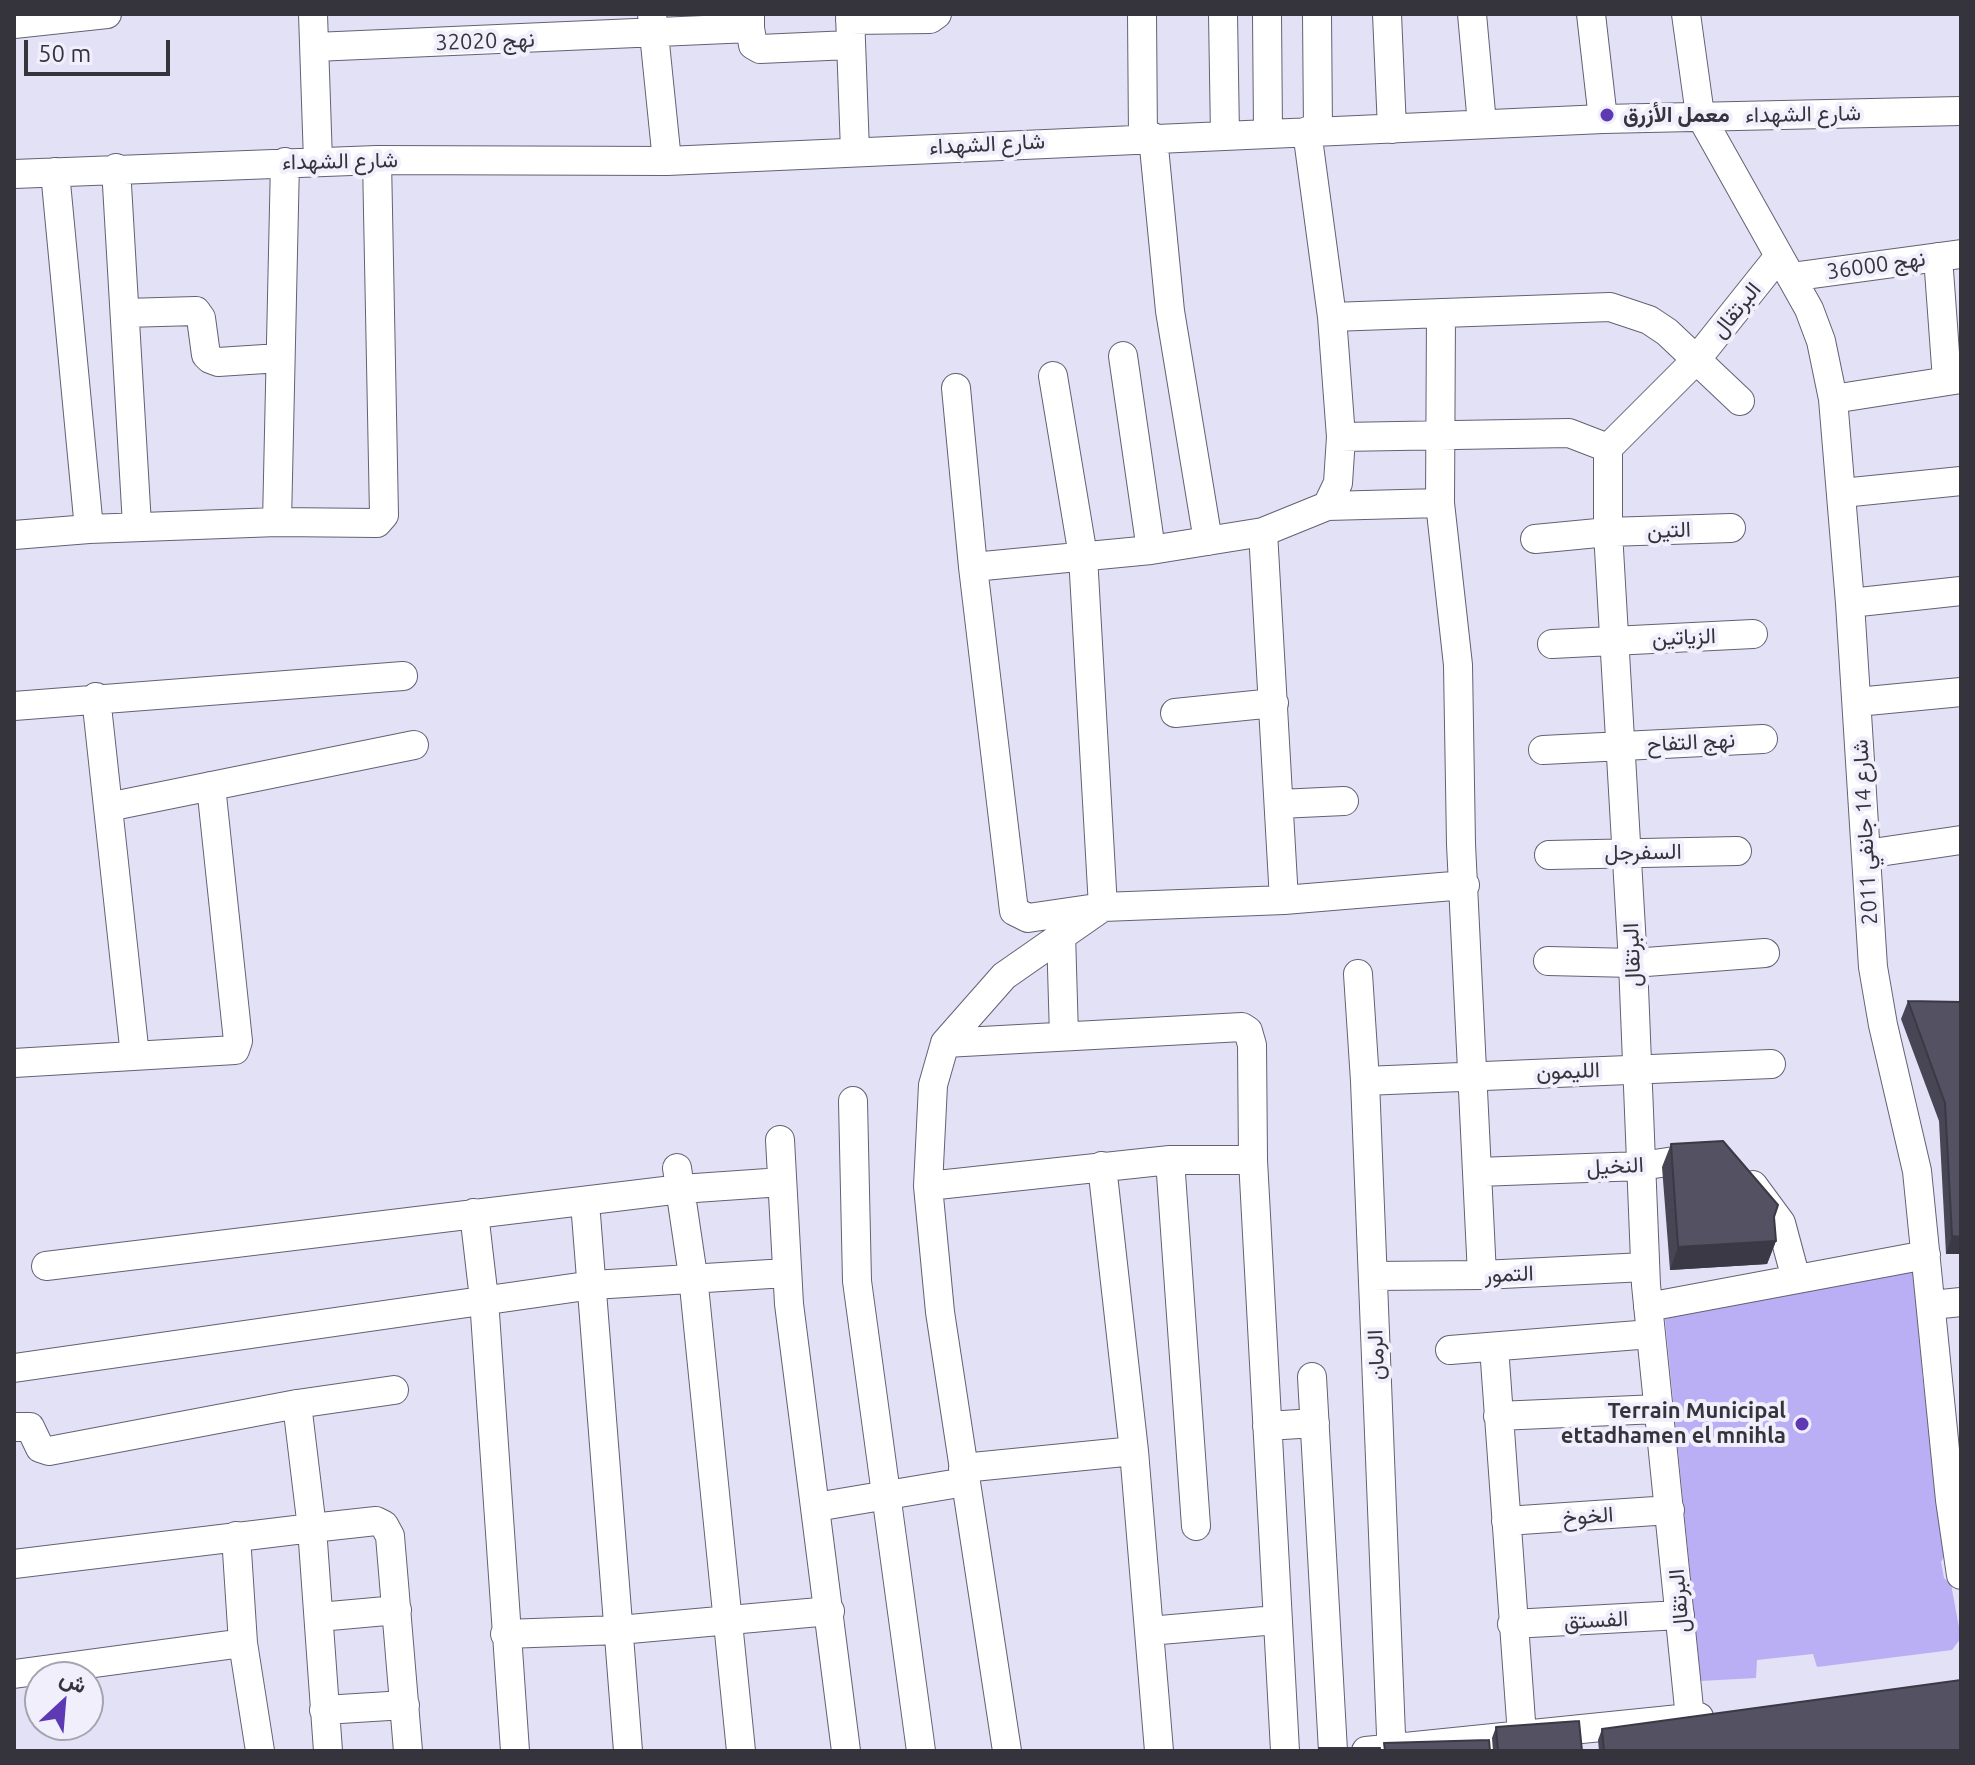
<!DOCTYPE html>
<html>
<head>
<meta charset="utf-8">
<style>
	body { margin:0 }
	#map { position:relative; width:1975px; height:1765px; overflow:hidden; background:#e3e1f6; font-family:Ubuntu,Vazirmatn,sans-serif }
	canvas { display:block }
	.frame { position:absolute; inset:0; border:16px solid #35343c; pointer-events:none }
	.north { position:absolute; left:24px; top:1661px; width:80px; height:80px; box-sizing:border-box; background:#f1effc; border:2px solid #a6a4af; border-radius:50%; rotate:26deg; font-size:22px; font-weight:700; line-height:32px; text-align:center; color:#35343c }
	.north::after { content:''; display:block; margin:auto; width:28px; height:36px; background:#5d3ab3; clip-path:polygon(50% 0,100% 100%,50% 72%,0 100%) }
	.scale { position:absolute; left:24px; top:40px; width:146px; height:36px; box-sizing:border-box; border:4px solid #35343c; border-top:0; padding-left:10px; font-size:24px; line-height:28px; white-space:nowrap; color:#35343c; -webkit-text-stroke:6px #f1effc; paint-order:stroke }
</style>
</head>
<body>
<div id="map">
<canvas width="1975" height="1765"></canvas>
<div class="frame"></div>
<div class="north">ش</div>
<div class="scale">50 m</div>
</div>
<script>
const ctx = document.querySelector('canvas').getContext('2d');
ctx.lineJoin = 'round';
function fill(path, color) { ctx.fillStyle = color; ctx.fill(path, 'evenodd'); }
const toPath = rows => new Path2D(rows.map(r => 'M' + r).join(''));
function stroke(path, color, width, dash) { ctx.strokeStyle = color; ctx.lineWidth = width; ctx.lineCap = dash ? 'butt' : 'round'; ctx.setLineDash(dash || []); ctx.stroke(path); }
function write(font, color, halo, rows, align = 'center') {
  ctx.font = font + ' Ubuntu,Vazirmatn,sans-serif'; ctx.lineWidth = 8; ctx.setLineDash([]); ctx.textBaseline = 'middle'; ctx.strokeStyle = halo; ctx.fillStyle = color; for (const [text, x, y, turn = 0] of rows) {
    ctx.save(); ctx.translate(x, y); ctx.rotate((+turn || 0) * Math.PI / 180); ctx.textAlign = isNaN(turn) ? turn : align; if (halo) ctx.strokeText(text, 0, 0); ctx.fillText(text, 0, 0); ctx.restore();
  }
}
const green = toPath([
	[1920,1265,1922,1373,1946,1552,1941,1562,1944,1578,1951,1584,1961,1638,1952,1650,1817,1667,1813,1654,1757,1660,1756,1678,1701,1681,1664,1309]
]);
const minor = toPath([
	[313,14,318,161],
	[652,14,667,161],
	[850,14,855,151],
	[1142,14,1143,138],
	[1223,14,1225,135],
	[1267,14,1268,133],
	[1317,14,1318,130],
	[1387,14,1392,129],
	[1472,14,1482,124],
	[1591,14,1603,119],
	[1686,14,1700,115,1809,309,1821,341,1833,399,1850,603,1873,967,1883,1025,1917,1171,1950,1500,1961,1575],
	[850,20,930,19,937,14],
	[14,24,107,14],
	[750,28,753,45,760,49,850,45],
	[315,47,750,28,750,14],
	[1153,137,1170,311,1208,541],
	[116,168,137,525],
	[55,172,89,529,277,522,285,162],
	[14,174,377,160,667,161,1603,119,1961,111],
	[1938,257,1947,380],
	[1791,277,1961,254],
	[125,313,196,311,201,318,206,355,210,359,218,362,280,358],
	[1441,313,1440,503,1458,665,1461,844,1482,1275],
	[1332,317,1610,307,1649,320,1667,332,1740,401],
	[1123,356,1151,550],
	[956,388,973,567,1014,911,1028,918,1103,907,1284,900,1465,885],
	[1833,399,1961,379],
	[1341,437,1569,433,1608,448],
	[1842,493,1961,481],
	[1327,506,1440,503],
	[277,522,377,523,384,515,377,160],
	[1263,532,1284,900],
	[14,535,89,529],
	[1535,539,1608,532,1731,528],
	[973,567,1151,550,1263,532,1327,506,1338,483,1341,437,1332,317,1307,131],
	[1850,603,1961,591],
	[1552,644,1753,634],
	[96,697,135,1056],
	[1857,702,1961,692],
	[14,706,403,676],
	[1175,713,1274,703],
	[1543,750,1763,739],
	[1279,804,1344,801],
	[108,807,414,745],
	[1866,854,1961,840],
	[1549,855,1737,851],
	[1061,934,1064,1036],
	[1548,961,1633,963,1765,953],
	[1358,974,1365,1081,1391,1735,1397,1748],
	[945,1043,1242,1027,1248,1031,1252,1045,1253,1160,1285,1751],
	[14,1063,235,1050,238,1041,211,786],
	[1365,1081,1771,1064],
	[853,1101,857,1281,921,1751],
	[780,1140,789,1304,846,1751],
	[1170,1160,1196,1526],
	[1102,1166,1134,1451,1159,1751],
	[677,1168,693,1276,741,1751],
	[1478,1172,1641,1166,1701,1157],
	[1753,1185,1781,1223,1796,1279],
	[928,1186,1170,1160,1253,1160],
	[585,1202,628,1751],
	[474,1213,484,1299,515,1751],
	[46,1266,681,1189,782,1182],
	[1373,1276,1482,1275,1645,1267],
	[1932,1305,1961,1302],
	[1648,1307,1926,1255],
	[1494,1347,1522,1735],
	[1450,1350,1651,1334],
	[14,1368,593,1285,786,1273],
	[1312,1377,1333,1751],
	[297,1404,312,1528,328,1751],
	[1498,1416,1658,1409],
	[1267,1426,1315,1423],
	[14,1427,30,1427,40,1448,49,1451,297,1404,394,1390],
	[963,1468,1134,1451],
	[816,1507,965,1482],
	[1506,1521,1670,1510],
	[236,1536,243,1643,260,1751],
	[14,1564,312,1528,376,1521,384,1525,390,1536,408,1751],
	[319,1617,397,1610],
	[1512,1624,1680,1615],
	[1149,1631,1276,1620],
	[505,1634,619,1630,830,1611],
	[14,1674,243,1643],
	[324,1710,405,1705],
	[1690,1718,1646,1285,1633,963,1608,532,1608,448,1696,360,1779,256],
	[1007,1751,940,1312,928,1186,933,1085,945,1043,1004,976,1103,907,1083,556,1053,376],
	[1366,1751,1699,1717]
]);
const wall = toPath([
	[1908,1001,1961,1002,1961,1254,1946,1254,1939,1121,1901,1019],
	[1671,1144,1776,1241,1767,1264,1670,1270,1662,1167],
	[1496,1727,1582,1751,1493,1751,1492,1738],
	[1602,1729,1961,1751,1599,1751,1598,1740]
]);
const shadedWall = toPath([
	[1952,1236,1961,1237,1961,1254,1946,1254],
	[1776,1241,1767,1264,1670,1270,1678,1247]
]);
const building = toPath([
	[1908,1001,1961,1002,1961,1237,1952,1236,1945,1103,1908,1001],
	[1723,1141,1778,1205,1774,1217,1776,1241,1678,1247,1671,1144,1723,1141],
	[1961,1680,1961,1751,1604,1751,1602,1729,1961,1680],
	[1579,1721,1582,1751,1498,1751,1496,1727,1579,1721],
	[1489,1740,1490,1751,1385,1751,1384,1743,1489,1740],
	[1319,1748,1380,1748,1380,1751,1319,1751,1319,1748]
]);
const markers = [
	[1607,115,8,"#5d3ab3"],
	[1802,1424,8,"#5d3ab3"]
];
const streetNames = [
	["نهج 32020",485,41,-2],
	["شارع الشهداء",1803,114,-1],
	["شارع الشهداء",987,144,-3],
	["شارع الشهداء",340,161,-1],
	["نهج 36000",1876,265,-8],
	["البرتقال",1736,310,-51],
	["التين",1669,530,-2],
	["الزياتين",1684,637,-2],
	["نهج التفاح",1691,742,-3],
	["شارع 14 جانفي 2011",1865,832,-93],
	["السفرجل",1643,852,-1],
	["البرتقال",1632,955,-92],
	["الليمون",1568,1071,-2],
	["النخيل",1615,1166,-3],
	["التمور",1509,1274,-2],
	["الرمان",1376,1355,-92],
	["الخوخ",1588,1516,-4],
	["البرتقال",1679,1601,-95],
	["الفستق",1596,1620,-3]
];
const poiNames = [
	["معمل الأزرق",1623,115],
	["Terrain Municipal",1786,1411,"right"],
	["ettadhamen el mnihla",1786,1436,"right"]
];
fill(green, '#baaff5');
stroke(minor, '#636173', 30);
stroke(minor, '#fff', 28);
fill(wall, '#484654');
fill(shadedWall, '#3b3945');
fill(building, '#545162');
stroke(building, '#3b3945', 2);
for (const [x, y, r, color] of markers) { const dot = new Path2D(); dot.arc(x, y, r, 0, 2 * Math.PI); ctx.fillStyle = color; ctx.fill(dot); stroke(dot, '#f1effc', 3); }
write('22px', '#35343c', '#f1effc', streetNames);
write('bold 22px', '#35343c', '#f1effc', poiNames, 'left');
</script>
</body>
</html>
